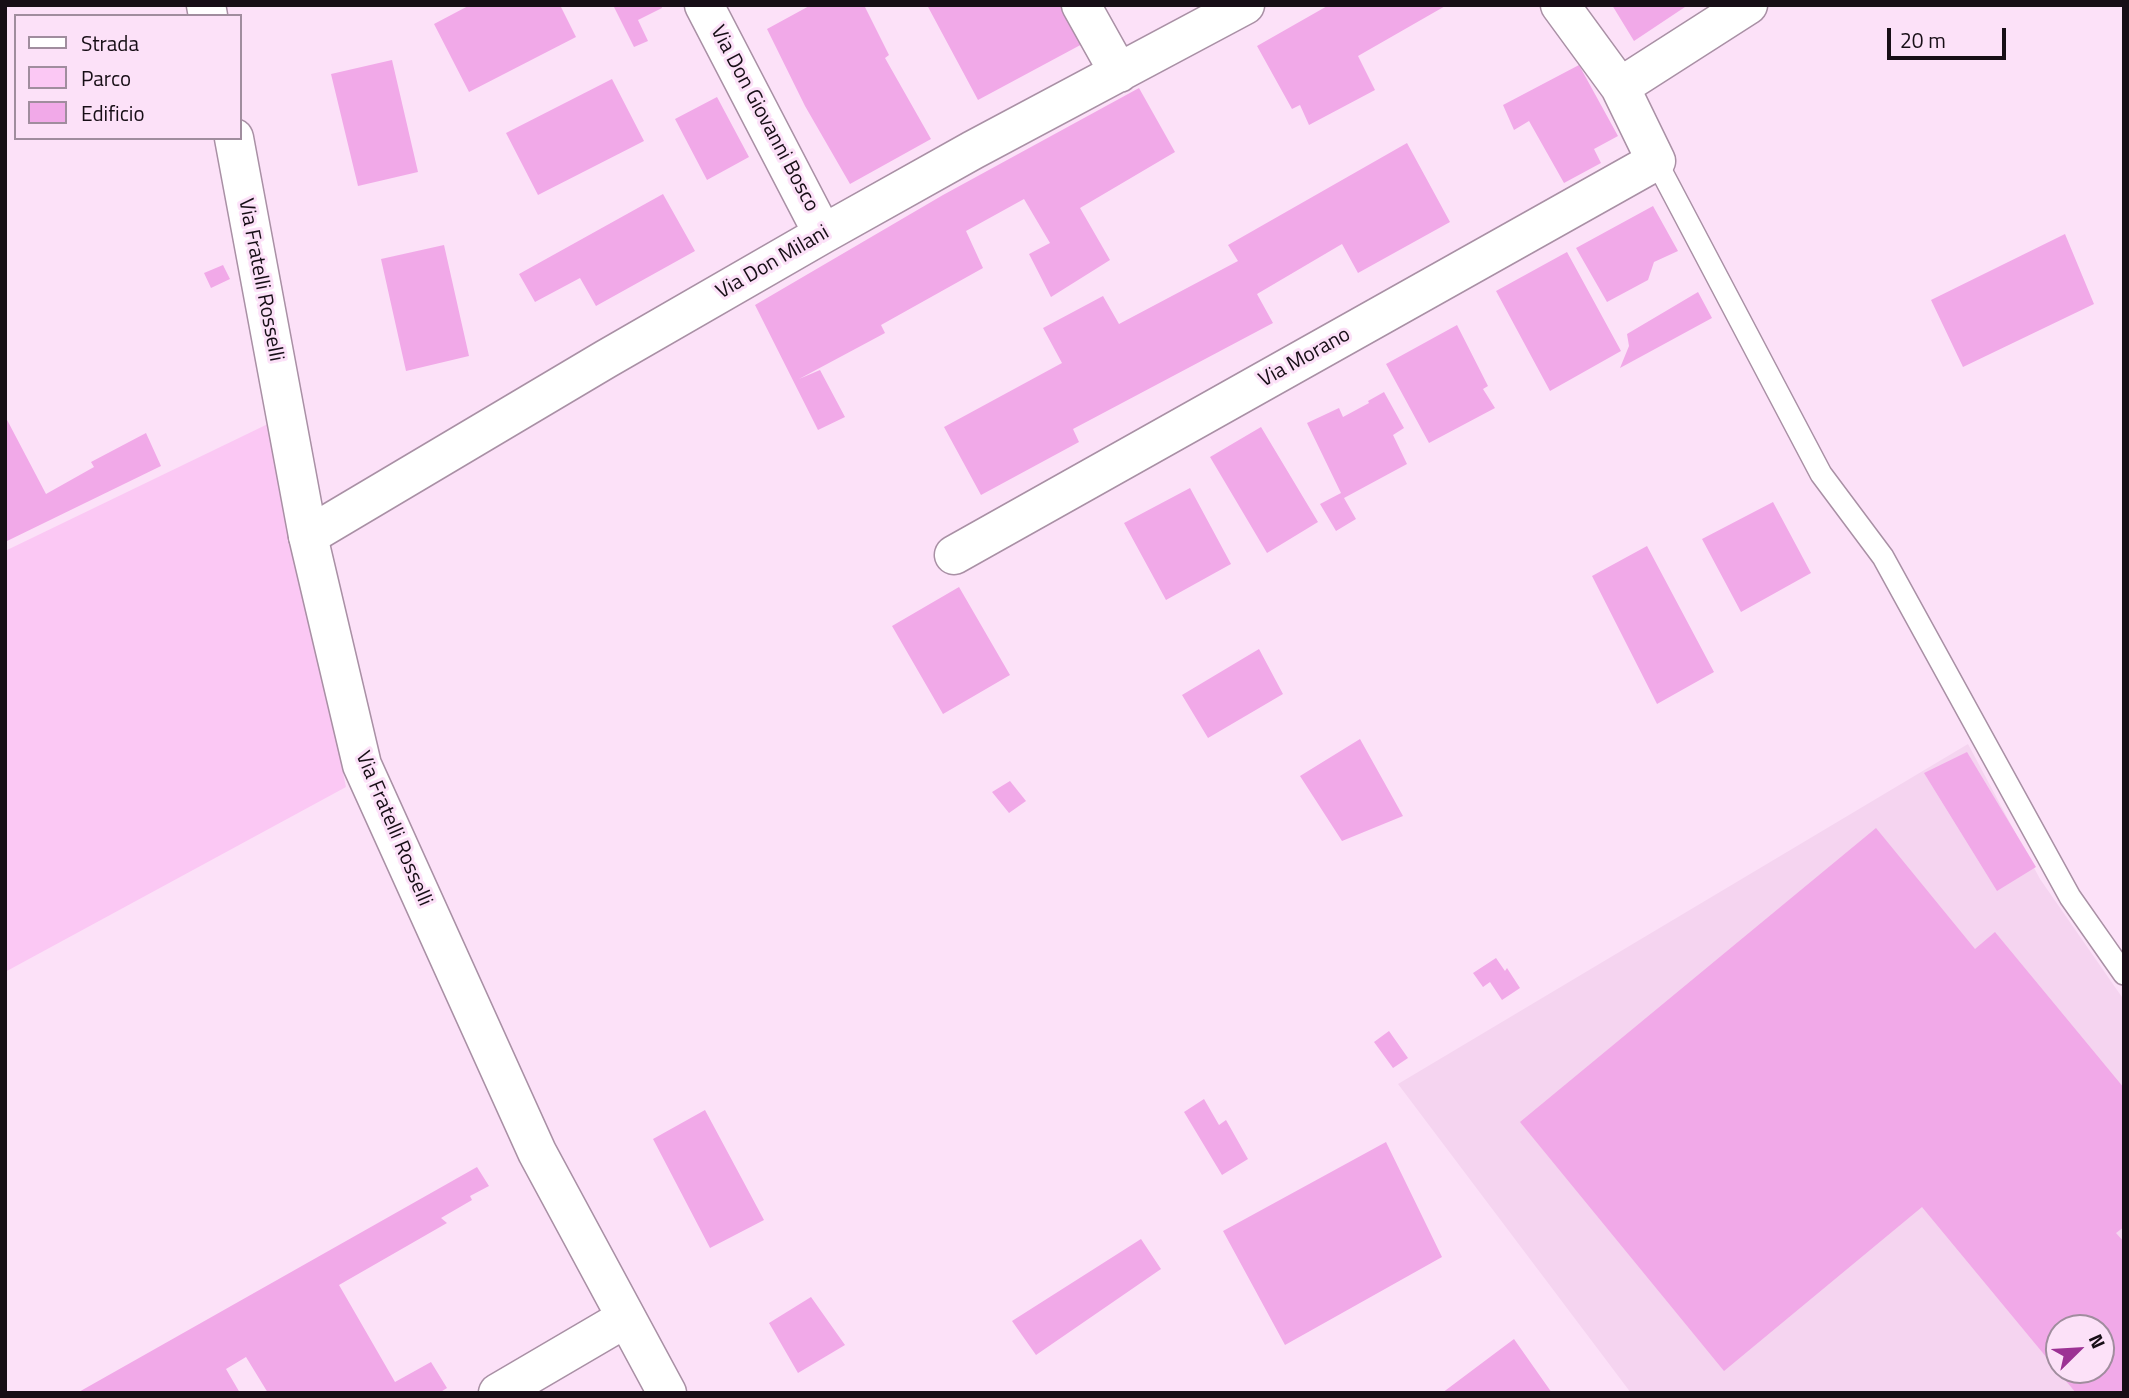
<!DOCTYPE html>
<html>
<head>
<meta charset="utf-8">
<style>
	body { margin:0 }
	#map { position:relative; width:2129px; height:1398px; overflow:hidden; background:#fce1f8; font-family:"Titillium Web",sans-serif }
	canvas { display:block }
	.frame { position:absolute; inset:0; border:7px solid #170e16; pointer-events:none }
	.legend { position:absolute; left:14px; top:14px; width:228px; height:126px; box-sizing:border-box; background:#fce1f8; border:2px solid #a08d9e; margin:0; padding:9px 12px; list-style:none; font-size:21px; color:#170e16 }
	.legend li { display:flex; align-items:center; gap:14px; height:35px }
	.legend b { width:35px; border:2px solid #a08d9e }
	.north { position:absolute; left:2045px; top:1314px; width:70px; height:70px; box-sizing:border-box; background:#fce1f8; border:2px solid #a08d9e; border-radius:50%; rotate:66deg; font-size:19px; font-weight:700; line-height:28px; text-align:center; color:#170e16 }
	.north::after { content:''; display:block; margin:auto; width:24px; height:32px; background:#9c3294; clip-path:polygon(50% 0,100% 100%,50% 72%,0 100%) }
	.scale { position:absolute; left:1887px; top:28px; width:119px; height:32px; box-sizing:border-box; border:4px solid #170e16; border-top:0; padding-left:9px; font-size:21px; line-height:24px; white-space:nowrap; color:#170e16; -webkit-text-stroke:5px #fce1f8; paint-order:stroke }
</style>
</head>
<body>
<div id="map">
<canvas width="2129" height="1398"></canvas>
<div class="frame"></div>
<ul class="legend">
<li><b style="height:9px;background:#fff"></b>Strada</li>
<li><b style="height:19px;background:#fbc8f4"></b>Parco</li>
<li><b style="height:19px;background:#f1a9e8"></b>Edificio</li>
</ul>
<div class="north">N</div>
<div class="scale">20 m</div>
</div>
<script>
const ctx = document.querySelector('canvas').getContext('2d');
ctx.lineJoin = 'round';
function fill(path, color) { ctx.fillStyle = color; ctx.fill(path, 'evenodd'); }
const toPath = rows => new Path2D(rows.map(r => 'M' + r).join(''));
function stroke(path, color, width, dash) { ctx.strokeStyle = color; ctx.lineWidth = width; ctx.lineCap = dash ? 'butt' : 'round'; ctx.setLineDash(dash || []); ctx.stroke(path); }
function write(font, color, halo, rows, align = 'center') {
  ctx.font = font + ' "Titillium Web",sans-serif'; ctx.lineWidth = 6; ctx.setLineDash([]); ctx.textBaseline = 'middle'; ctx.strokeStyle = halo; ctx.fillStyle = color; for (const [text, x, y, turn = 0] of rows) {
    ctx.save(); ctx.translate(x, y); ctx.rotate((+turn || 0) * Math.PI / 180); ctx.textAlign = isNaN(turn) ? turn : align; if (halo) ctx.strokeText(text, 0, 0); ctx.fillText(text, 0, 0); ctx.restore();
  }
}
const built = toPath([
	[1968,744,2040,879,2124,1000,2124,1393,1631,1393,1398,1084],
	[2059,1328,2101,1328,2101,1370,2059,1370]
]);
const green = toPath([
	[272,422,346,787,5,972,5,551]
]);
const building = toPath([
	[470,5,560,5,576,37,469,92,434,24],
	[613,5,661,5,662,8,638,20,648,41,634,47],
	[811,5,864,5,889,55,885,58,931,139,850,184,805,106,767,29],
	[927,5,1068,5,1086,42,978,100],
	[1329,5,1447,5,1358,56,1375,90,1309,125,1300,105,1292,109,1257,46],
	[1612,5,1688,5,1634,41],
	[392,60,418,172,358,186,331,74],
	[1579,65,1618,136,1594,149,1601,163,1564,183,1529,121,1514,130,1503,105],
	[612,79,644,141,538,195,506,133],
	[1139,88,1175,152,1080,208,1110,260,1051,297,1029,254,1050,243,1024,199,966,231,983,268,881,325,885,333,799,379,820,370,845,417,818,430,755,305,943,195],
	[717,97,749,157,707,180,675,119],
	[1407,143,1450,222,1358,273,1342,244,1257,294,1273,323,1073,429,1079,442,981,495,944,427,1062,363,1043,328,1103,296,1119,324,1238,261,1228,245],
	[663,194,695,251,596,306,580,278,535,302,519,274],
	[1653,206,1678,251,1654,262,1648,280,1607,302,1576,248],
	[2065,234,2094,304,1963,367,1931,300],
	[444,245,469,356,406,371,381,259],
	[1567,252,1621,351,1550,391,1496,291],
	[223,265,230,279,211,288,204,273],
	[1698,292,1712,318,1620,368,1629,346,1627,334],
	[1457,325,1488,386,1483,389,1495,408,1429,443,1386,364],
	[1384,392,1404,428,1393,435,1407,464,1344,498,1356,519,1336,531,1320,504,1341,493,1307,423,1339,408,1343,417,1369,403,1368,401],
	[5,416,46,494,94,467,91,462,146,433,161,466,5,542],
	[1261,427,1318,522,1267,553,1210,457],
	[1190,488,1231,564,1166,600,1124,523],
	[1773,502,1811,573,1741,612,1702,539],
	[1647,546,1714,672,1657,704,1592,576],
	[959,587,1010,675,943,714,892,626],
	[1259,649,1283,694,1208,738,1182,695],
	[1360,739,1403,816,1342,841,1300,776],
	[1967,752,2036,867,1997,891,1924,773],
	[1010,781,1026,801,1009,813,992,792],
	[1876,828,1975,949,1995,932,2124,1088,2124,1227,2116,1233,2124,1242,2124,1393,2076,1393,1922,1207,1724,1371,1520,1122],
	[2059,1328,2101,1328,2101,1370,2059,1370],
	[1496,958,1505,971,1507,968,1520,988,1502,1000,1490,982,1483,987,1473,973],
	[1389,1031,1408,1058,1393,1068,1374,1042],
	[1204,1099,1219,1125,1226,1120,1248,1159,1222,1175,1184,1112],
	[705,1110,764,1220,710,1248,653,1139],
	[1386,1142,1442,1257,1285,1345,1223,1231],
	[477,1167,489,1186,470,1196,472,1200,441,1218,447,1223,339,1285,395,1382,431,1362,447,1388,439,1393,268,1393,246,1357,226,1369,240,1393,77,1393],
	[1141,1239,1161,1269,1036,1355,1012,1321],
	[811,1297,845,1345,798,1373,769,1323],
	[1514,1339,1552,1393,1442,1393]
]);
const service = toPath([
	[1656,161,1821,474,1883,557,2070,897,2124,974]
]);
const minor = toPath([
	[704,5,823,234],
	[1081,5,1119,73],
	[1620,87,1748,5],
	[308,536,606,359,823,234,973,150,1245,5],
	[954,555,1656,161,1620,87,1560,5],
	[498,1393,626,1318]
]);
const secondary = toPath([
	[206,5,208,16],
	[234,138,308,536,362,765,537,1152,667,1393]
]);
const streetNames = [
	["Via Don Giovanni Bosco",764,119,62],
	["Via Don Milani",773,263,-30],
	["Via Fratelli Rosselli",260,280,79],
	["Via Morano",1305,358,-29],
	["Via Fratelli Rosselli",393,829,67]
];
fill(built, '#f5d4f0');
fill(green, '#fbc8f4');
fill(building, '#f1a9e8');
stroke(service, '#a990a5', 24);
stroke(minor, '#a990a5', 41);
stroke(secondary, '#a990a5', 41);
stroke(service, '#fff', 21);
stroke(minor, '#fff', 38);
stroke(secondary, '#fff', 38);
write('21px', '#170e16', '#fce1f8', streetNames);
</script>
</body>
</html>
